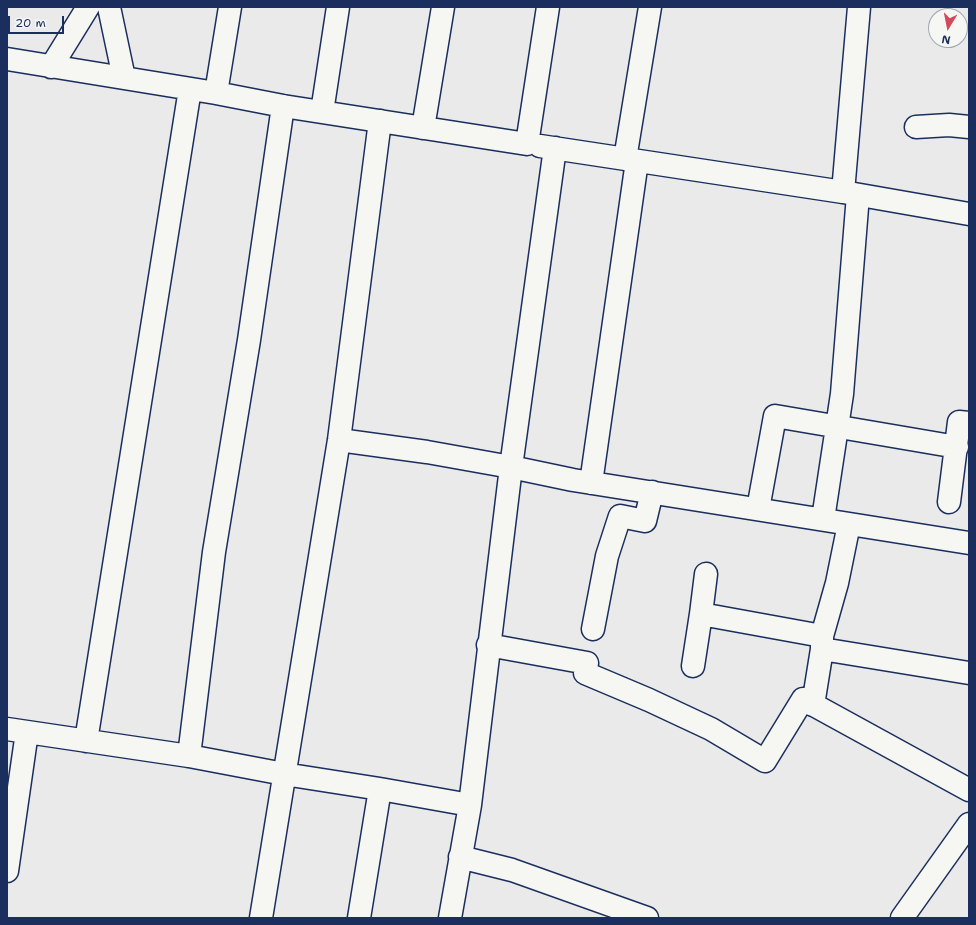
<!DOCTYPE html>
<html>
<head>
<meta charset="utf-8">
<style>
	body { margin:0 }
	#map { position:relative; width:976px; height:925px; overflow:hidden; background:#e9eae9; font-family:"Shantell Sans",sans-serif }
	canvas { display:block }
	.frame { position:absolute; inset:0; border:8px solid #1b2f5e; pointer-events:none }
	.north { position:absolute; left:928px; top:8px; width:40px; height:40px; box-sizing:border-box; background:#f6f6f2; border:1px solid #9ea6b7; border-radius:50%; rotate:190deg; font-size:11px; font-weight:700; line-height:16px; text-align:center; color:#1b2f5e }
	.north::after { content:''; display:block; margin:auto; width:14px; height:18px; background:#d1495b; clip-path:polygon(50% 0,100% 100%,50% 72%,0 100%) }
	.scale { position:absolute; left:8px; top:16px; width:56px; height:18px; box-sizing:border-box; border:2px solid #1b2f5e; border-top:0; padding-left:5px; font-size:12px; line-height:14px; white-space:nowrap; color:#1b2f5e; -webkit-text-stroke:3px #f6f6f2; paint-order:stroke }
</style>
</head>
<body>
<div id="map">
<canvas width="976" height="925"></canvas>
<div class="frame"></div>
<div class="north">N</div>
<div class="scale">20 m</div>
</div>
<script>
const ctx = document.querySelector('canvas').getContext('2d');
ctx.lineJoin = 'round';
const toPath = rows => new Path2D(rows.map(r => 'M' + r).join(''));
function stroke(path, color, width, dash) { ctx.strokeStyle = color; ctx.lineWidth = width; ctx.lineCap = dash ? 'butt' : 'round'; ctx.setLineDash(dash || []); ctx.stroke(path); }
const minor = toPath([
	[109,7,124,78],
	[7,59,216,93,283,106,527,144,548,7],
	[51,67,88,7],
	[216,93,230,7],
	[322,112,338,7],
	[916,127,949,125,969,127],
	[423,128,443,7],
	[540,146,843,192,969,214],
	[625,159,650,7],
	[843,192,859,7],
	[339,440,427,452,511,467,573,480,969,543],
	[591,483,637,161],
	[949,502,959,422,969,423],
	[758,509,775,416,957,447],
	[823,519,842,394,858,195],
	[701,614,706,574],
	[593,629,607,556,620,516,645,521,652,492],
	[822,636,837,583,849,524],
	[488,645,587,663,585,673,649,700,711,729,765,761,803,699,969,790],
	[693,666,701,614,822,636,822,649],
	[813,705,822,649,969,673],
	[7,729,189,756,284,774,380,789,470,805],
	[86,741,190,89],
	[189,756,214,552,249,340,283,106],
	[460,857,512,870,647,918],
	[7,871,27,732],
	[261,918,339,440,380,121],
	[359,918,380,789],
	[450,918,470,805,511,467,555,148],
	[902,918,969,824]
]);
stroke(minor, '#1b2f5e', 25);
stroke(minor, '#f6f6f2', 22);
</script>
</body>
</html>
